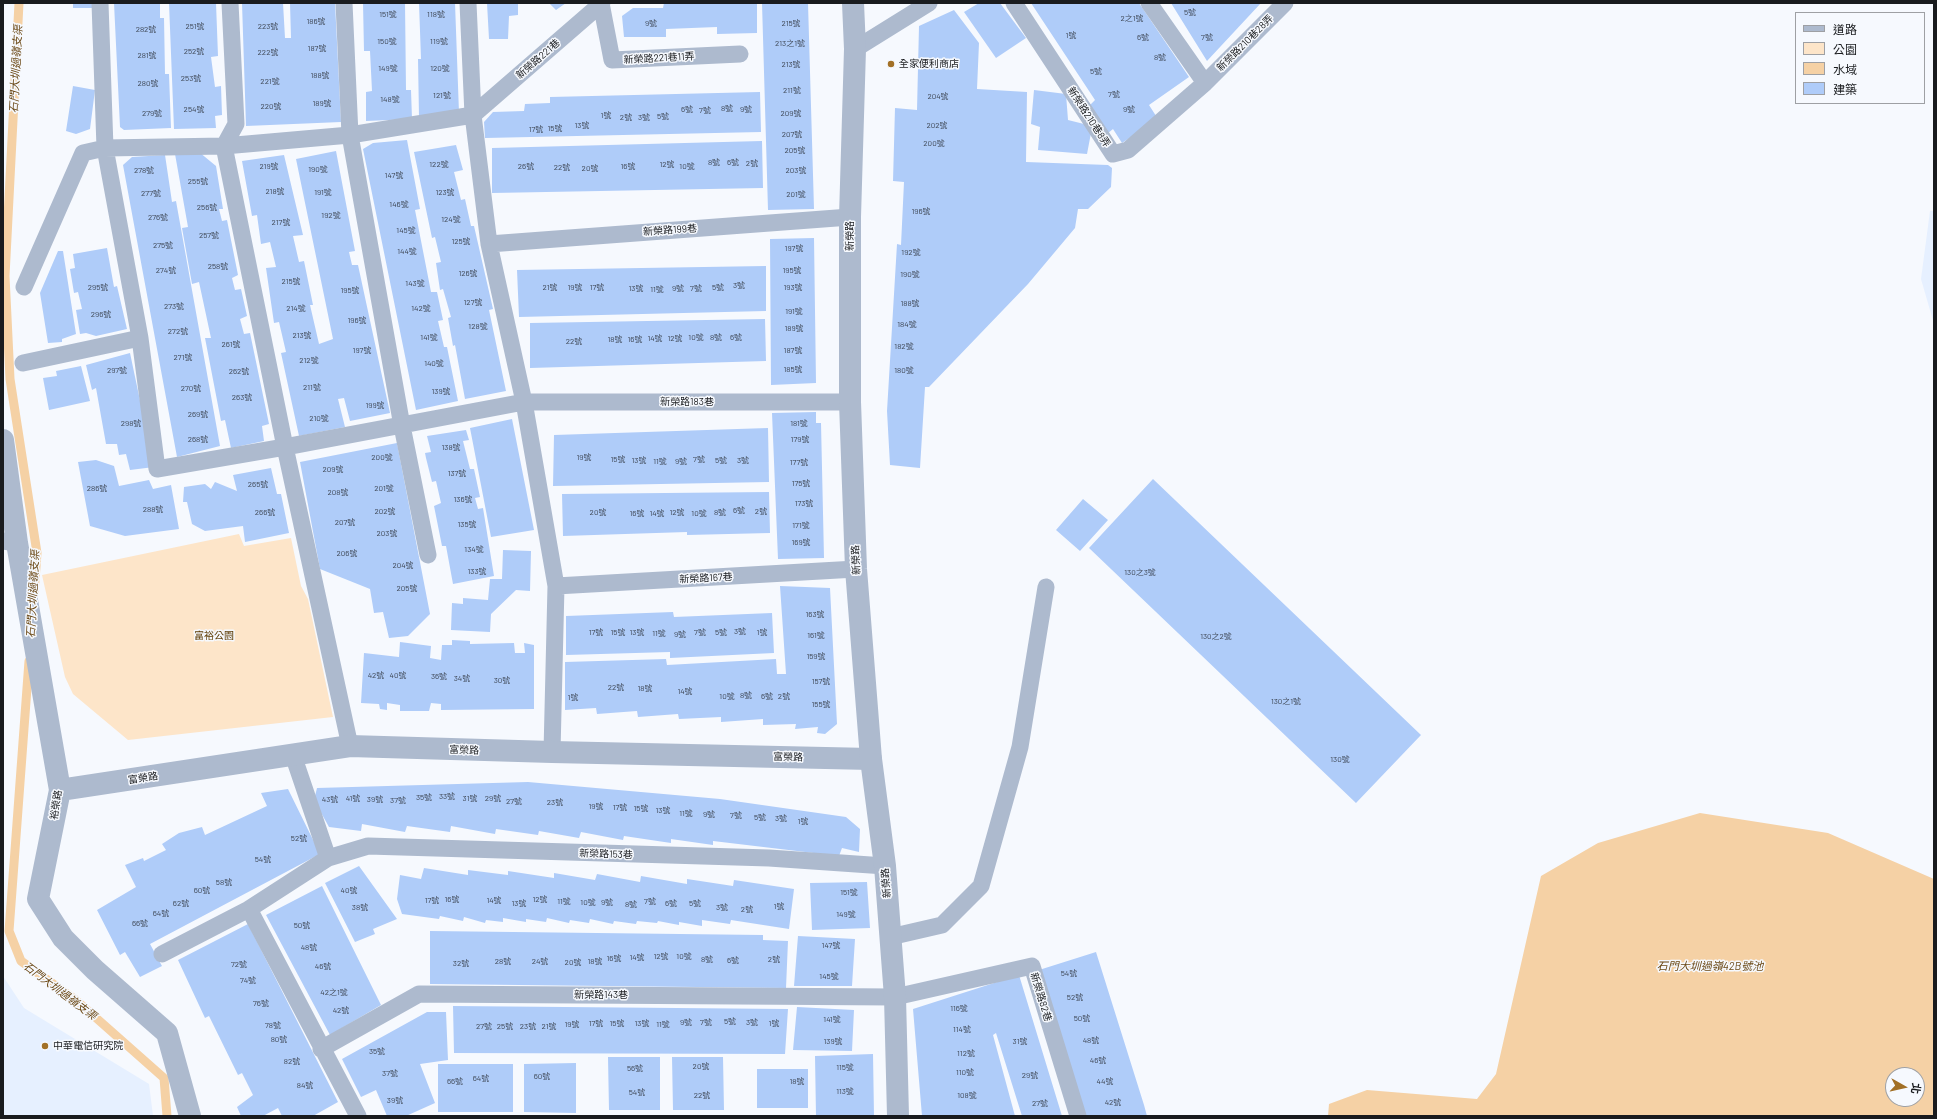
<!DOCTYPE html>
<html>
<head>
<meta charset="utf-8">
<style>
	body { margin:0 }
	#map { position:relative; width:1937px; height:1119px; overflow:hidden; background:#f6f9fe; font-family:Barlow,"Noto Sans TC",sans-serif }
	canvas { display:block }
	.frame { position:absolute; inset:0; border:4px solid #191b1e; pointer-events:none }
	.legend { position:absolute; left:1795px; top:12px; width:130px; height:92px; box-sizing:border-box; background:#f6f9fe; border:1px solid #9ea0a4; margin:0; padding:5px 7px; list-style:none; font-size:12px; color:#191b1e }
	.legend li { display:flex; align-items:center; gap:8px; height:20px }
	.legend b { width:20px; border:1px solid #9ea0a4 }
	.north { position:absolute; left:1885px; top:1067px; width:40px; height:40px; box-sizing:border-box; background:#f6f9fe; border:1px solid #9ea0a4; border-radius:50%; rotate:98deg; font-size:11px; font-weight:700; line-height:16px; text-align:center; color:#191b1e }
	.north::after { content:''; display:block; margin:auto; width:14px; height:18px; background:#a27026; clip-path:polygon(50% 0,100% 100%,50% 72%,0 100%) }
</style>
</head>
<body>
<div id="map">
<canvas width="1937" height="1119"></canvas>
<div class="frame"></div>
<ul class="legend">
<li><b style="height:5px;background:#adbace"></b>道路</li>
<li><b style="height:11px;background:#fde5c9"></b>公園</li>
<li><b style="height:11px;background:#f5d1a5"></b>水域</li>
<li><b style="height:11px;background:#afccf9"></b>建築</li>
</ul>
<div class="north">北</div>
</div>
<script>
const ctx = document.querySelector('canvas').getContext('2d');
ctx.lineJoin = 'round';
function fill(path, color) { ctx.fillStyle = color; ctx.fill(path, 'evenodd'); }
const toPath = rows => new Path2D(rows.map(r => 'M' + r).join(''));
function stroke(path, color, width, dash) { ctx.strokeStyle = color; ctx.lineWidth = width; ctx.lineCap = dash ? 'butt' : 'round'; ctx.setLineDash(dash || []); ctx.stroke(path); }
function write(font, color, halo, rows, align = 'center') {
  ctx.font = font + ' Barlow,"Noto Sans TC",sans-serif'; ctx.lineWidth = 3; ctx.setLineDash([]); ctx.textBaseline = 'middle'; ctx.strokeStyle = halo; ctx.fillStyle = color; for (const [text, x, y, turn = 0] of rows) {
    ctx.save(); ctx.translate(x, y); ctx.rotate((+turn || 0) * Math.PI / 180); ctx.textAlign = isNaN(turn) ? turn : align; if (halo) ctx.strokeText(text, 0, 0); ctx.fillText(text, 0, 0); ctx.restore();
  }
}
const built = toPath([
	[1930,211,1934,211,1934,324,1921,279],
	[3,976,24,1008,149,1084,153,1116,3,1116]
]);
const green = toPath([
	[239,534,244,546,291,538,301,586,308,599,333,717,128,740,73,694,65,677,42,575]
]);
const water = toPath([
	[1700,813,1828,833,1934,879,1934,1116,1328,1116,1329,1104,1367,1090,1477,1099,1496,1074,1541,876,1598,843],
	[1893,1075,1917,1075,1917,1099,1893,1099]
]);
const stream = toPath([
	[19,3,5,276,10,379,37,553,34,594],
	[29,661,9,931,21,961,77,1001,164,1078,167,1116]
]);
const building = toPath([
	[73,3,96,3,96,8,73,8],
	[114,3,160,3,160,18,164,18,165,74,169,74,171,128,124,130,120,127],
	[169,3,216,3,218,56,211,57,215,87,221,86,222,115,215,116,216,128,174,129],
	[242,3,283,3,285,38,291,38,290,3,335,3,341,122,246,126],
	[363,3,405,3,406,90,411,90,412,119,366,121,366,92,372,91,370,51,364,51],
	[419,3,455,3,459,113,419,117,418,59,421,59],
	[487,3,518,3,518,15,509,16,508,39,489,39],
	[549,3,566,3,556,10],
	[664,3,757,3,757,33,717,34,717,27,666,29,666,37,624,37,622,16,633,8,663,8],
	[762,3,808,3,814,209,768,210],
	[979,3,1000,3,1026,38,996,58,964,12],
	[1031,3,1139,3,1189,77,1149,105,1158,119,1122,143,1113,129,1107,134,1090,105,1095,100],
	[1171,3,1261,3,1207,61],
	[954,10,979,43,977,89,1027,92,1026,162,1108,165,1112,168,1111,187,1088,209,1078,209,1075,228,1028,284,929,387,925,387,920,468,890,465,887,411,897,244,901,245,904,182,893,181,895,108,917,110,919,26],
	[73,86,95,90,90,129,76,134,66,131],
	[1034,90,1066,94,1068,120,1084,124,1091,133,1087,154,1038,150,1040,127,1031,124],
	[760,92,761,132,485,138,484,122,493,112,524,111,525,104,550,103,550,97],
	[407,140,420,209,415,210,431,292,437,292,443,320,438,321,444,347,447,347,458,401,416,410,363,149,373,143],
	[762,141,763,188,492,193,492,148],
	[456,145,463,170,454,172,461,200,465,199,471,226,474,226,493,309,489,310,506,391,465,399,455,345,453,346,448,318,451,317,443,289,440,290,436,263,441,262,435,237,432,238,414,152],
	[336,151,355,251,349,252,352,265,358,265,390,413,350,421,344,398,338,399,345,427,299,436,281,353,286,352,279,322,274,323,266,268,276,267,270,242,261,244,257,215,252,216,242,161,284,155,303,235,293,236,299,262,304,261,313,305,310,305,319,344,333,339,296,159],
	[199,152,216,166,223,209,219,209,222,221,227,220,238,275,232,278,235,290,241,289,247,316,240,319,244,334,250,333,269,424,262,426,264,441,231,448,225,420,221,421,205,338,211,338,199,282,192,284,182,228,188,227,175,154],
	[165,155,172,202,176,201,220,446,177,457,123,165,132,157],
	[814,238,816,383,771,385,770,239],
	[107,248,114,287,117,286,127,329,96,336,86,333,80,334,76,310,82,309,78,292,74,293,70,269,75,268,73,254],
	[58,251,63,251,76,334,62,339,62,342,48,343,40,293],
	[766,266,766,311,519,317,517,270],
	[765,319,766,361,530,368,530,323],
	[130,353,154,467,130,470,126,454,119,455,117,444,106,444,96,388,92,390,86,365],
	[81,366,90,401,49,410,43,378,57,376,56,371],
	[816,412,816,423,821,423,824,558,778,559,772,413],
	[512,419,534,530,491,537,470,428],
	[768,428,769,482,553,486,554,435],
	[466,430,469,440,463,441,470,469,474,469,480,497,475,498,478,509,483,508,494,576,453,584,446,546,442,546,434,506,441,503,436,481,432,482,426,458,425,453,431,452,427,436],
	[397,443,430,614,408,636,389,638,383,612,374,613,370,589,320,569,300,462],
	[96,460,114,466,119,486,149,480,153,489,171,485,179,529,125,536,90,526,78,462],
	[271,468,277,494,281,494,289,533,245,542,243,526,205,531,192,524,187,502,183,502,184,487,205,484,211,489,215,482,237,491,233,475],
	[1153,479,1421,735,1356,803,1089,548],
	[769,492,770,533,687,535,687,532,563,536,562,494],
	[1083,499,1108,520,1080,551,1056,530],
	[503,550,531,551,530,591,516,590,491,614,490,632,451,630,452,603,463,604,463,598,488,600,490,579,502,579],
	[780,586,830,588,837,724,825,734,817,733,818,727,795,729,796,724,763,725,763,719,721,722,721,717,679,719,678,714,638,717,637,711,597,714,596,708,565,710,565,662,666,659,667,665,776,659,777,674,786,674],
	[673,612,674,617,772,613,774,653,670,658,670,652,566,655,566,616],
	[452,640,470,641,470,644,514,643,515,653,525,653,524,643,534,645,534,709,441,710,441,704,431,703,429,711,400,711,400,705,387,703,387,710,380,709,379,704,361,703,364,653,399,657,400,642,431,646,430,658,441,660,442,645,452,645],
	[528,782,720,799,846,817,860,829,859,852,842,848,839,856,713,841,713,845,671,839,671,843,624,836,623,840,581,832,579,838,539,831,538,835,496,829,495,834,451,826,450,832,407,826,405,832,362,824,361,831,329,827,314,800,317,788],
	[288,789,320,854,150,944,162,966,140,977,125,952,120,955,97,910,136,887,125,865,143,858,144,861,166,850,162,844,179,833,202,827,205,835,267,806,261,793],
	[359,866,397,919,373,929,375,934,355,942,325,883],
	[424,868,468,875,468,870,508,875,508,871,554,878,554,873,595,880,597,874,640,882,641,876,687,884,687,879,733,886,734,880,794,889,789,929,731,920,730,924,702,920,702,926,679,922,679,925,658,921,657,923,637,921,636,924,614,921,613,924,590,919,589,923,570,920,569,923,547,918,546,922,526,919,526,922,503,918,503,922,486,920,485,923,464,917,463,921,440,916,439,919,402,914,397,899,400,875,421,879],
	[867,882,870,928,812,930,810,883],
	[322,886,381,1005,330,1035,266,915],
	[248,924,338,1102,313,1116,282,1116,278,1108,263,1116,241,1116,237,1107,253,1095,242,1073,238,1075,209,1016,205,1018,178,960],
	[430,931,763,935,763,940,788,941,786,988,430,984],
	[798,936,855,939,852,986,794,986],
	[1096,952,1144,1105,1147,1116,1084,1116,1039,970],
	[1019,975,1062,1116,1022,1116,996,1033,993,1035,1015,1116,922,1116,913,1009],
	[453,1006,788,1009,785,1054,454,1053],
	[797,1007,854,1010,852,1051,793,1050],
	[427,1012,446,1012,448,1060,420,1064,435,1103,406,1116,387,1116,376,1090,361,1097,342,1059],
	[873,1054,874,1116,816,1116,815,1056],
	[608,1057,660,1057,660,1110,609,1110],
	[672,1057,723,1057,724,1110,673,1110],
	[576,1063,576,1113,524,1112,524,1064],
	[438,1064,513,1064,513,1112,438,1112],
	[757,1069,808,1069,808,1108,757,1108]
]);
const service = toPath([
	[100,3,105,148,140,338,157,469,285,447,524,402,850,402],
	[230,3,236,124,224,146,285,447,350,746],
	[344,3,350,135,402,426,428,555],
	[468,3,473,115,489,244,524,402,556,586,552,752],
	[601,3,612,60,740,54],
	[1014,3,1113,154,1128,150,1205,83,1285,3],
	[1149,3,1205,83],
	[855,49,929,3],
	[489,244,850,217],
	[24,287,83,153,105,148,224,146,350,135,473,115,602,3],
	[23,363,140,338],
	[3,541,17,543],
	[556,586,856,569],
	[293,755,328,858,249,909,358,1116],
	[328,858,368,846,769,858,885,866],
	[890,937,942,925,981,886,1020,747,1046,587],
	[162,954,249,909],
	[321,1049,419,994,895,997,1032,966,1078,1116]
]);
const minor = toPath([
	[3,440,17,543,60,790,38,899,63,938,95,970,167,1033,190,1116],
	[60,790,350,746,552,752,871,759]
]);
const tertiary = toPath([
	[853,3,855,49,850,217,850,402,856,569,871,759,885,866,895,997,898,1116]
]);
const markers = [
	[891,64,4,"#a27026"],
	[45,1046,4,"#a27026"]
];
const numberNames = [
	["5號",1190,12],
	["151號",388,14],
	["118號",436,14],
	["2之1號",1132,18],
	["186號",316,21],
	["9號",651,23],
	["215號",791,23],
	["251號",195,26],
	["223號",268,26],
	["282號",146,29],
	["1號",1071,35],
	["6號",1143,37],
	["7號",1207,37],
	["150號",387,41],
	["119號",439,41],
	["213之1號",790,43],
	["187號",317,48],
	["252號",194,51],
	["222號",268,52],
	["281號",147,55],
	["8號",1160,57],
	["213號",791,64],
	["149號",388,68],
	["120號",440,68],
	["5號",1096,71],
	["188號",320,75],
	["253號",191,78],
	["221號",270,81],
	["280號",148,83],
	["211號",792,90],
	["7號",1114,94],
	["121號",442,95],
	["204號",938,96],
	["148號",390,99],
	["189號",322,103],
	["220號",271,106],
	["8號",727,108],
	["254號",194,109],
	["6號",687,109],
	["9號",746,109],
	["9號",1129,109],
	["7號",705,110],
	["279號",152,113],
	["209號",791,113],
	["1號",606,115],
	["5號",663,116],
	["2號",626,117],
	["3號",644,117],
	["13號",582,125],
	["202號",937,125],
	["15號",555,128],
	["17號",536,129],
	["207號",792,134],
	["200號",934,143],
	["205號",795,150],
	["8號",714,162],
	["6號",733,162],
	["2號",752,163],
	["122號",439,164],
	["12號",667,164],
	["219號",269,166],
	["26號",526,166],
	["16號",628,166],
	["10號",687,166],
	["22號",562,167],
	["20號",590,168],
	["190號",318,169],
	["278號",144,170],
	["203號",796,170],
	["147號",394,175],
	["255號",198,181],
	["218號",275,191],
	["191號",323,192],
	["123號",445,192],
	["277號",151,193],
	["201號",796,194],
	["146號",399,204],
	["256號",207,207],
	["196號",921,211],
	["192號",331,215],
	["276號",158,217],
	["124號",451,219],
	["217號",281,222],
	["145號",406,230],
	["257號",209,235],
	["125號",461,241],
	["275號",163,245],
	["197號",794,248],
	["144號",407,251],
	["192號",911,252],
	["258號",218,266],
	["274號",166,270],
	["195號",792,270],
	["126號",468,273],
	["190號",910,274],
	["215號",291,281],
	["143號",415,283],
	["3號",739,285],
	["295號",98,287],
	["21號",550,287],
	["19號",575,287],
	["17號",597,287],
	["5號",718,287],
	["193號",793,287],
	["13號",636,288],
	["9號",678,288],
	["7號",696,288],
	["11號",657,289],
	["195號",350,290],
	["127號",473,302],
	["188號",910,303],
	["273號",174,306],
	["214號",296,308],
	["142號",421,308],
	["191號",794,311],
	["296號",101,314],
	["196號",357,320],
	["184號",907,324],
	["128號",478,326],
	["189號",794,328],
	["272號",178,331],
	["213號",302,335],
	["141號",429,337],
	["10號",696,337],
	["8號",716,337],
	["6號",736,337],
	["14號",655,338],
	["12號",675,338],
	["18號",615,339],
	["16號",635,339],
	["22號",574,341],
	["261號",231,344],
	["182號",904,346],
	["197號",362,350],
	["187號",793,350],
	["271號",183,357],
	["212號",309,360],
	["140號",434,363],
	["185號",793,369],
	["297號",117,370],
	["180號",904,370],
	["262號",239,371],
	["211號",312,387],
	["270號",191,388],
	["139號",441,391],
	["263號",242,397],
	["199號",375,405],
	["269號",198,414],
	["210號",319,418],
	["298號",131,423],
	["181號",799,423],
	["268號",198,439],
	["179號",800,439],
	["138號",451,447],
	["200號",382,457],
	["19號",584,457],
	["15號",618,459],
	["7號",699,459],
	["13號",639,460],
	["5號",721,460],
	["3號",743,460],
	["11號",660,461],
	["9號",681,461],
	["177號",799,462],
	["209號",333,469],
	["137號",457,473],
	["175號",801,483],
	["265號",258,484],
	["286號",97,488],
	["201號",384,488],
	["208號",338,492],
	["136號",463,499],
	["173號",804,503],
	["288號",153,509],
	["6號",739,510],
	["202號",385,511],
	["2號",761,511],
	["266號",265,512],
	["20號",598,512],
	["12號",677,512],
	["8號",720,512],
	["16號",637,513],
	["14號",657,513],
	["10號",699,513],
	["207號",345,522],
	["135號",467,524],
	["171號",801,525],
	["203號",387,533],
	["169號",801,542],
	["134號",474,549],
	["206號",347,553],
	["204號",403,565],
	["133號",477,571],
	["130之3號",1140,572],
	["205號",407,588],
	["163號",815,614],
	["3號",740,631],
	["17號",596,632],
	["15號",618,632],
	["13號",637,632],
	["7號",700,632],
	["5號",721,632],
	["1號",762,632],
	["11號",659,633],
	["9號",680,634],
	["161號",816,635],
	["130之2號",1216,636],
	["159號",816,656],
	["42號",376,675],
	["40號",398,675],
	["36號",439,676],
	["34號",462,678],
	["30號",502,680],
	["157號",821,681],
	["22號",616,687],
	["18號",645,688],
	["14號",685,691],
	["8號",746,695],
	["10號",727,696],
	["6號",767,696],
	["2號",784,696],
	["1號",573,697],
	["130之1號",1286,701],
	["155號",821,704],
	["130號",1340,759],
	["33號",447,796],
	["35號",424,797],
	["41號",353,798],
	["31號",470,798],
	["29號",493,798],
	["43號",330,799],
	["39號",375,799],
	["37號",398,800],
	["27號",514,801],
	["23號",555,802],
	["19號",596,806],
	["17號",620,807],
	["15號",641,808],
	["13號",663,810],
	["11號",686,813],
	["9號",709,814],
	["7號",736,815],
	["5號",760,817],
	["3號",781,818],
	["1號",803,821],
	["52號",299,838],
	["54號",263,859],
	["58號",224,882],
	["60號",202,890],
	["40號",349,890],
	["151號",849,892],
	["16號",452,899],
	["12號",540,899],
	["17號",432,900],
	["14號",494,900],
	["11號",564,901],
	["7號",650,901],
	["10號",588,902],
	["9號",607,902],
	["62號",181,903],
	["13號",519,903],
	["6號",671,903],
	["5號",695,903],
	["8號",631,904],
	["1號",779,906],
	["38號",360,907],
	["3號",722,907],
	["2號",747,909],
	["64號",161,913],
	["149號",846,914],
	["66號",140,923],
	["50號",302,925],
	["147號",831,945],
	["48號",309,947],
	["12號",661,956],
	["10號",684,956],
	["14號",637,957],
	["16號",614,958],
	["8號",707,959],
	["2號",774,959],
	["6號",733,960],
	["28號",503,961],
	["24號",540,961],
	["18號",595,961],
	["20號",573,962],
	["32號",461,963],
	["72號",239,964],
	["46號",323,966],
	["54號",1069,973],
	["145號",829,976],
	["74號",248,980],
	["42之1號",334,992],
	["52號",1075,997],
	["76號",261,1003],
	["116號",959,1008],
	["42號",341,1010],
	["50號",1082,1018],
	["141號",832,1019],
	["5號",730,1021],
	["9號",686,1022],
	["7號",706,1022],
	["3號",752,1022],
	["17號",596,1023],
	["15號",617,1023],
	["13號",642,1023],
	["1號",774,1023],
	["19號",572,1024],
	["11號",663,1024],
	["78號",273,1025],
	["27號",484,1026],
	["25號",505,1026],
	["23號",528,1026],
	["21號",549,1026],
	["114號",962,1029],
	["80號",279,1039],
	["48號",1091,1040],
	["139號",833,1041],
	["31號",1020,1041],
	["35號",377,1051],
	["112號",966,1053],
	["46號",1098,1060],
	["82號",292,1061],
	["20號",701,1066],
	["115號",845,1067],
	["56號",635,1068],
	["110號",965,1072],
	["37號",390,1073],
	["29號",1030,1075],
	["60號",542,1076],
	["64號",481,1078],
	["66號",455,1081],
	["18號",797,1081],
	["44號",1105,1081],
	["84號",305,1085],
	["113號",845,1091],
	["54號",637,1092],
	["22號",702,1095],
	["108號",967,1095],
	["39號",395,1100],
	["42號",1113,1102],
	["27號",1040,1103]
];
const streetNames = [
	["新榮路210巷28弄",1245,43,-45],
	["新榮路221巷11弄",659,58,-3],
	["新榮路221巷",538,59,-41],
	["新榮路210巷8弄",1089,117,57],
	["新榮路199巷",670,230,-4],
	["新榮路",850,236,-90],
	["新榮路183巷",687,402],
	["新榮路",856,560,-93],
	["新榮路167巷",706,578,-3],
	["富榮路",464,750,2],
	["富榮路",788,757,1],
	["富榮路",143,778,-8],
	["裕榮路",56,805,-81],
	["新榮路153巷",606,854,2],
	["新榮路",886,883,-95],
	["新榮路143巷",601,995],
	["新榮路82巷",1041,997,73]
];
const poiNames = [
	["全家便利商店",899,64],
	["中華電信研究院",53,1046]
];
const parkNames = [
	["富裕公園",214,636]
];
const waterNames = [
	["石門大圳過嶺支渠",16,69,-87],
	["石門大圳過嶺支渠",33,594,-87],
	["石門大圳過嶺42B號池",1710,966],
	["石門大圳過嶺支渠",60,991,37]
];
fill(built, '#e6f0ff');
fill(green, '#fde5c9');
fill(water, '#f5d1a5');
stroke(stream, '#f5d1a5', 9);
fill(building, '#afccf9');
stroke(service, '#adbace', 17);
stroke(minor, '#adbace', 22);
stroke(tertiary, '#adbace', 22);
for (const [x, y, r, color] of markers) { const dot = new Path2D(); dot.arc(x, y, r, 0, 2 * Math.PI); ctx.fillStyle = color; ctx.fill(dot); stroke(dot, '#f6f9fe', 1.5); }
write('8px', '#3e4755', null, numberNames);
write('10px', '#191b1e', '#f6f9fe', streetNames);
write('10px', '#191b1e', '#f6f9fe', poiNames, 'left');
write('10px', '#5e3c04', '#f6f9fe', parkNames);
write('italic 11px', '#6b4815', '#f6f9fe', waterNames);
</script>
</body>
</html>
